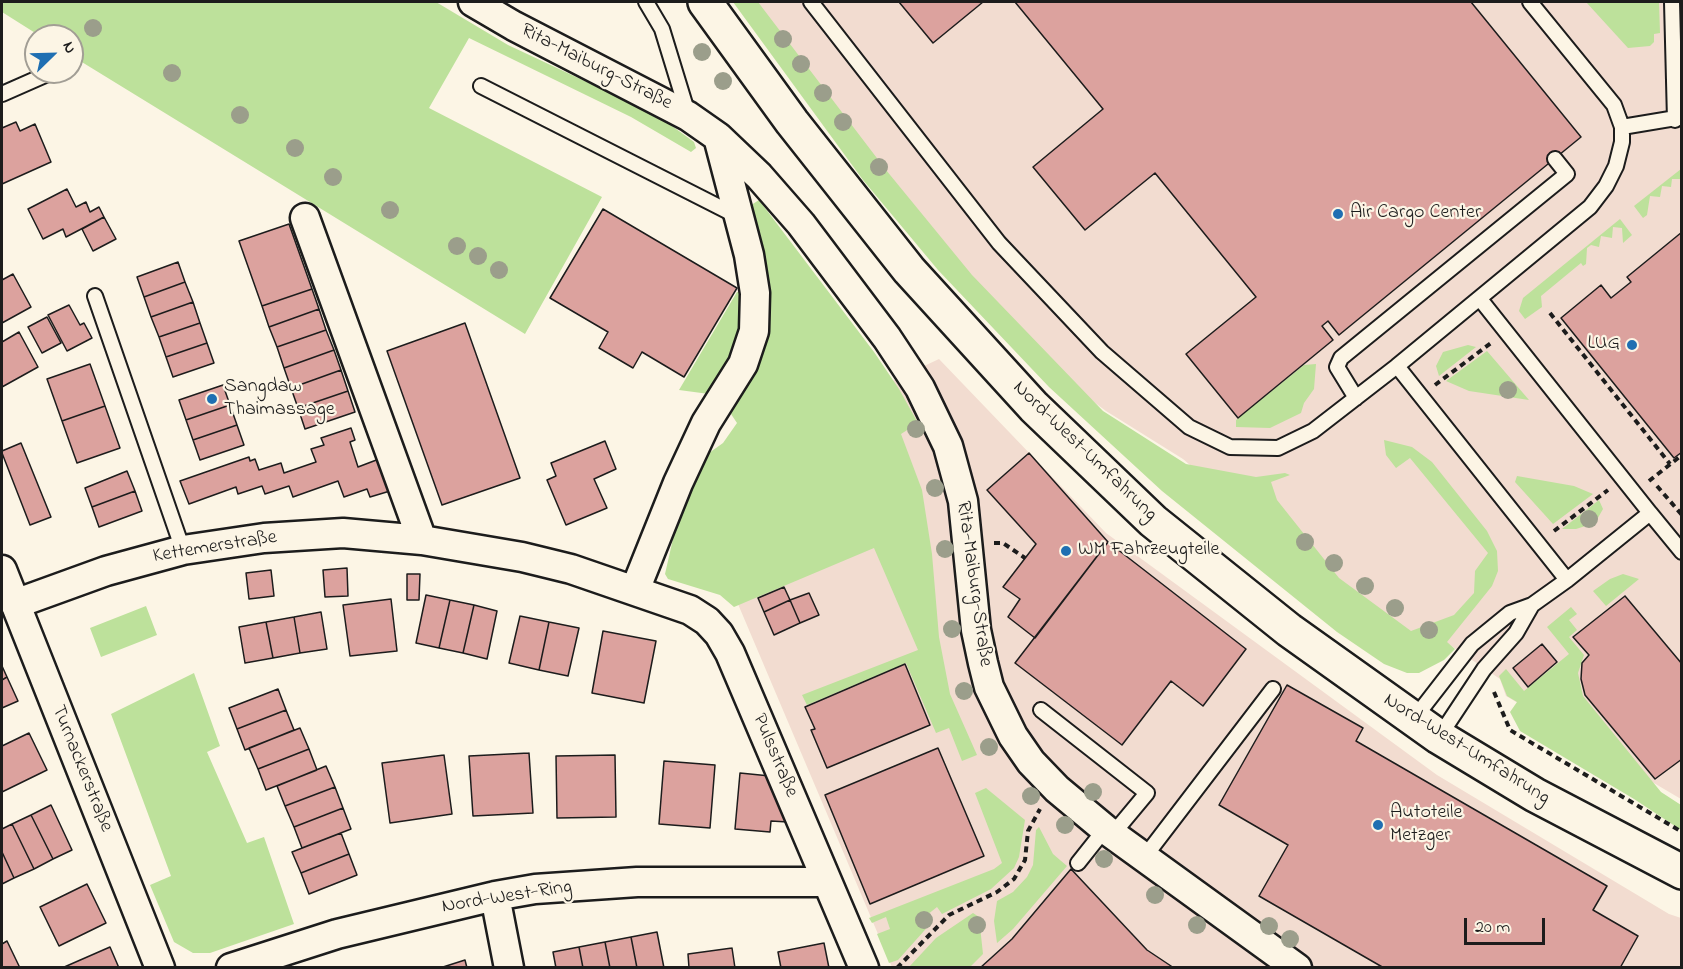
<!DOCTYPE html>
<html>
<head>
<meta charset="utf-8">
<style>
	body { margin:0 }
	#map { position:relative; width:1683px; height:969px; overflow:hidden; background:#fcf5e5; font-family:"Indie Flower",sans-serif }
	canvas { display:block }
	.frame { position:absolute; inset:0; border:3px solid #1c1c1c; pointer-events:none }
	.north { position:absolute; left:24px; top:24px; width:60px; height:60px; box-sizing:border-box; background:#fcf5e5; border:2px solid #a29e95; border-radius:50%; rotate:67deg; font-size:16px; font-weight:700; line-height:24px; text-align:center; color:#1c1c1c }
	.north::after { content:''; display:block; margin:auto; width:21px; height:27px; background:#1f6fb2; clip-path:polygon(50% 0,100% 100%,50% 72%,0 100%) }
	.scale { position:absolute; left:1464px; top:918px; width:81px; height:27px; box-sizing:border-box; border:3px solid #1c1c1c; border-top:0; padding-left:8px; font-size:18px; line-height:21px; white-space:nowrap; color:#1c1c1c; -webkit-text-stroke:4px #fcf5e5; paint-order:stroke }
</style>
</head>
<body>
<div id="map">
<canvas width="1683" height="969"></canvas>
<div class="frame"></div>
<div class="north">N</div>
<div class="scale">20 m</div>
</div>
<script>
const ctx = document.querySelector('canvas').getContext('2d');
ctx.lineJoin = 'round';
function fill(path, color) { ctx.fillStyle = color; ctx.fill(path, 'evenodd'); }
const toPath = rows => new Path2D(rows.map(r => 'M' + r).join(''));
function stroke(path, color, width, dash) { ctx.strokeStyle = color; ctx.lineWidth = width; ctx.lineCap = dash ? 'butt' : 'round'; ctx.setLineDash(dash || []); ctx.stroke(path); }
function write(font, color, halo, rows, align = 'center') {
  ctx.font = font + ' "Indie Flower",sans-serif'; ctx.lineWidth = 4.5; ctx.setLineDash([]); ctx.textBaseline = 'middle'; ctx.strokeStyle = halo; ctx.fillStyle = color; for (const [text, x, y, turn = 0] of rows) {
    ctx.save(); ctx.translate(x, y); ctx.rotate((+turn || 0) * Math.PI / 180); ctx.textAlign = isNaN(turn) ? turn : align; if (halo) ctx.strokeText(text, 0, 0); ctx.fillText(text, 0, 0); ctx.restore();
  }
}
const built = toPath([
	[749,2,1681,2,1681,799,1506,696,1500,679,1447,643,1428,647,1248,515,1183,459,1106,411,1051,370,949,265],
	[939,359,1106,533,1437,775,1669,914,1681,918,1681,967,892,967,735,597,735,455]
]);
const green = toPath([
	[2,2,436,2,508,45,657,115,694,142,696,148,691,152,631,117,469,38,429,108,602,197,525,334,72,56,72,36,40,36,2,12],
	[733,2,758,2,886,170,972,275,1103,411,1186,464,1256,477,1285,473,1290,475,1271,482,1277,500,1339,578,1411,631,1454,615,1474,593,1475,571,1488,553,1410,458,1396,468,1386,455,1384,440,1412,447,1432,462,1487,531,1497,551,1498,571,1492,586,1447,642,1455,649,1444,660,1419,673,1407,673,1384,664,1337,632,1162,491,1049,387,938,270,863,180],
	[1586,2,1659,2,1660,33,1654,34,1654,42,1650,46,1628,48],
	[1681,169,1681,179,1672,179,1671,187,1662,186,1660,197,1650,196,1647,215,1643,218,1634,206],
	[759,200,874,352,899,389,918,423,901,434,922,490,932,554,939,637,950,694,977,755,962,761,949,728,936,733,906,663,807,705,802,695,918,650,874,548,734,607,720,595,668,579,665,574,675,530,696,471,702,458,723,443,737,423,731,414,736,394,764,345,745,209],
	[1620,219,1632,235,1623,243,1622,228,1613,227,1612,238,1601,236,1599,247,1591,245,1587,248,1586,264,1583,266,1581,263,1541,296,1542,307,1525,319,1519,311,1523,298],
	[737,292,747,292,745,331,709,394,679,390],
	[1468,345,1476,347,1439,376,1436,366,1443,352],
	[1487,351,1529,400,1469,391,1446,381],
	[1316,364,1314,389,1304,403,1301,413,1270,428,1236,427,1236,420,1304,365],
	[1517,476,1574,486,1593,494,1553,524,1515,482],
	[1599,500,1603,509,1595,523,1576,529,1562,529],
	[1623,574,1639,579,1606,606,1593,591,1610,579],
	[146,606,157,635,101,657,90,628],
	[1571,607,1577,614,1569,620,1577,630,1569,637,1584,655,1578,673,1583,696,1661,792,1681,805,1681,830,1634,799,1520,731,1510,712,1517,702,1507,696,1499,676,1506,669,1524,691,1569,654,1547,627],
	[194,673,220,746,207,752,247,843,264,837,294,924,210,953,193,953,174,942,150,885,171,876,111,714],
	[986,788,1025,820,1019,857,1014,868,991,889,942,914,937,907,927,915,932,922,898,960,889,963,877,934,890,929,886,917,872,923,869,918,994,869,1002,863,975,793],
	[1039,827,1053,854,1067,866,1013,929,997,943,994,921,997,901,1013,892,1027,877,1033,865,1036,830],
	[973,913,979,917,983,954,970,967,909,967,936,938]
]);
const building = toPath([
	[899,2,983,2,933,43,899,2],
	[1015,2,1471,2,1581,137,1339,335,1328,321,1322,326,1333,340,1238,418,1186,354,1256,297,1155,173,1085,230,1033,167,1103,109,1015,2],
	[16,122,20,131,35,124,51,162,2,184,2,128,16,122],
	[67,189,76,207,86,202,90,212,99,207,104,217,66,237,63,229,43,239,28,209,67,189],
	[603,209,737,288,684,377,642,352,633,368,599,348,608,332,550,298,603,209],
	[104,217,116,239,93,251,82,229,104,217],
	[289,224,312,289,262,306,239,241,289,224],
	[1682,232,1682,452,1674,458,1561,318,1601,285,1611,298,1631,282,1627,277,1682,232],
	[178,262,185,282,144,297,137,277,178,262],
	[13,274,31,307,2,323,2,280,13,274],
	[185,282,193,302,151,317,144,297,185,282],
	[312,289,319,309,269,327,262,306,312,289],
	[193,302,200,323,159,337,151,317,193,302],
	[69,305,80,325,84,323,92,338,67,351,48,315,69,305],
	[319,309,326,330,277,347,269,327,319,309],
	[47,317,61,343,42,353,28,327,47,317],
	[200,323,207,343,166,357,159,337,200,323],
	[465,323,520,478,442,505,387,351,465,323],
	[326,330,334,350,284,368,277,347,326,330],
	[19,332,38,367,2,387,2,342,19,332],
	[207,343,214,363,173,377,166,357,207,343],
	[334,350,341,370,291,388,284,368,334,350],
	[90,364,105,406,62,421,47,379,90,364],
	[341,370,348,391,298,408,291,388,341,370],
	[223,385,230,405,186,420,179,400,223,385],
	[348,391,355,412,305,429,298,408,348,391],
	[230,405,237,425,193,440,186,420,230,405],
	[105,406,120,448,77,463,62,421,105,406],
	[237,425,244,445,200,460,193,440,237,425],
	[351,428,355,440,350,442,358,467,379,459,390,491,370,497,367,489,344,497,338,481,293,497,289,486,265,494,262,486,238,494,236,487,189,504,180,481,249,457,250,461,255,459,259,470,281,463,284,473,316,462,311,449,324,445,321,438,351,428],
	[605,441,616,469,594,479,607,508,566,525,547,480,556,476,551,463,605,441],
	[21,443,51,517,30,525,2,453,2,451,21,443],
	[1029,453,1108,542,1035,638,1008,617,1020,599,1003,587,1036,544,987,490,1029,453],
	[127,471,135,491,92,507,85,488,127,471],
	[135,491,142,511,99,527,92,507,135,491],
	[1108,542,1246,649,1203,706,1171,681,1122,745,1015,663,1108,542],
	[347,568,348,596,325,597,323,570,347,568],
	[271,570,274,596,249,599,246,573,271,570],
	[407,574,420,574,419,600,407,600,407,574],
	[784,587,790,600,764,612,758,598,784,587],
	[809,593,819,615,800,623,790,600,809,593],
	[426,595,450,600,439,648,416,643,426,595],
	[1625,596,1682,664,1682,759,1655,779,1585,695,1581,679,1582,663,1589,655,1573,637,1625,596],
	[391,599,397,651,350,656,343,605,391,599],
	[450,600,474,605,463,653,439,648,450,600],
	[790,600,800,623,774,635,764,612,790,600],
	[474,605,497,611,487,659,463,653,474,605],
	[321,612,327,649,300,653,294,617,321,612],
	[520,616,549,622,539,670,509,663,520,616],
	[294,617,300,653,273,658,266,622,294,617],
	[266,622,273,658,245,663,239,627,266,622],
	[549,622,579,628,568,676,539,670,549,622],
	[603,631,656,641,644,703,592,693,603,631],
	[1542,644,1557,662,1528,687,1513,668,1542,644],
	[905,664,930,725,827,768,811,730,815,729,805,707,905,664],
	[2,666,7,677,2,680,2,666],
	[7,677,18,701,2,708,2,680,7,677],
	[1287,685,1363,728,1356,741,1607,886,1593,910,1638,936,1620,968,1384,968,1259,896,1288,845,1219,805,1287,685],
	[278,689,286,710,237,729,229,708,278,689],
	[286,710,294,730,245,750,237,729,286,710],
	[300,728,309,749,258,769,249,748,300,728],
	[29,733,47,770,2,792,2,746,29,733],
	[938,748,984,856,870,904,825,795,938,748],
	[309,749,317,770,266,790,258,769,309,749],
	[529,753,533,813,473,816,469,756,529,753],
	[444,755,452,814,390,823,382,763,444,755],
	[615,755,616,817,557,818,556,756,615,755],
	[664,761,715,765,710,828,659,824,664,761],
	[326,766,335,787,285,806,277,786,326,766],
	[740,773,770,776,788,822,771,821,770,832,735,829,740,773],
	[335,787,343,808,294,827,285,806,335,787],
	[51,805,72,850,53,859,31,815,51,805],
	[343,808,351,829,302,848,294,827,343,808],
	[31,815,53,859,34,869,12,824,31,815],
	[12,824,34,869,14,878,2,852,2,829,12,824],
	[341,833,349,854,301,873,292,852,341,833],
	[2,852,14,878,2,884,2,852],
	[349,854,357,875,309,894,301,873,349,854],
	[1071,869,1147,950,1174,968,980,968,1012,939,1071,869],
	[87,884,106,923,59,946,40,907,87,884],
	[657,932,664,968,637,968,631,937,657,932],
	[631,937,637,968,610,968,605,942,631,937],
	[7,941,20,968,2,968,2,944,7,941],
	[605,942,610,968,583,968,579,947,605,942],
	[824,943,829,968,781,968,778,952,824,943],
	[110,947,119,968,62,968,110,947],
	[579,947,583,968,556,968,553,952,579,947],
	[732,948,735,968,689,968,688,954,732,948],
	[465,960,467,968,444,968,443,967,465,960]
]);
const path = toPath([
	[1550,313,1670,464],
	[1435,385,1491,343],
	[1649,481,1682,455],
	[1657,486,1682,515],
	[1554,531,1608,490],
	[994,543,1003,543,1025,558],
	[1494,692,1510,730,1682,832],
	[897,968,949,915,997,892,1014,879,1025,860,1028,831,1040,809]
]);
const lane = toPath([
	[646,2,662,29,688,114],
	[811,2,999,243,1102,352,1189,427,1230,447,1278,448,1313,431,1397,366],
	[1530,2,1614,105,1622,127,1622,142,1616,166,1606,186,1590,207,1397,366,1567,580],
	[1672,2,1675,120],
	[481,86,737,216],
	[2,94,52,72],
	[1622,127,1682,117],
	[95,296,183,550],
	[1356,398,1337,367,1341,358,1567,174,1555,159],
	[1650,513,1682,552],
	[1041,710,1147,793,1112,835],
	[1413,720,1472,644,1510,613,1532,605,1567,580,1650,513,1480,299],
	[1439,737,1484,669,1516,633,1532,605],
	[1143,859,1273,689],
	[1078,863,1105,829]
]);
const street = toPath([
	[473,2,514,26,688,116,718,137,759,176,801,224,887,338,920,388,948,446,963,501,976,630,983,663,989,687,1013,736,1031,762,1057,789,1105,829,1297,968],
	[305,218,422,540],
	[2,570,160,968],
	[635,590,678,483,706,423,743,364,754,331,755,293,749,255,718,137],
	[15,604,106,571,183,550,264,538,343,533,422,540,522,557,571,569,690,610,707,621,719,634,730,653,864,968],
	[495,896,509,968],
	[231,968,337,934,495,896,535,889,637,882,826,882]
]);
const secondary = toPath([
	[705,2,792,122,909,270,1034,407,1153,521,1289,630,1439,737,1535,795,1682,872]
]);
const trees = [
	[93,28],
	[783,39],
	[702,52],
	[801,64],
	[172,73],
	[723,81],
	[823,93],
	[240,115],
	[843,122],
	[295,148],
	[879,167],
	[333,177],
	[390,210],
	[457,246],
	[478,256],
	[499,270],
	[1508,390],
	[916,429],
	[935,488],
	[1589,519],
	[1305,542],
	[945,549],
	[1334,563],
	[1365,586],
	[1395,608],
	[952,629],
	[1429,630],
	[964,691],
	[989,747],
	[1093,792],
	[1031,796],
	[1065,825],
	[1104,859],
	[1155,895],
	[924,920],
	[977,925],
	[1197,925],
	[1269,926],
	[1290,939]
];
const markers = [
	[1338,214,6,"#1f6fb2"],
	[1632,345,6,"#1f6fb2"],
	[212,399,6,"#1f6fb2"],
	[1066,551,6,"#1f6fb2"],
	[1378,825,6,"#1f6fb2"]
];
const streetNames = [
	["Rita-Maiburg-Straße",596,68,27],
	["Nord-West-Umfahrung",1084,452,44],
	["Kettemerstraße",215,548,-9],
	["Rita-Maiburg-Straße",973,584,82],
	["Nord-West-Umfahrung",1466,750,32],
	["Pulsstraße",774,756,67],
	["Turnackerstraße",81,769,68],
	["Nord-West-Ring",507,898,-9]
];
const poiNames = [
	["Air Cargo Center",1350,214],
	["LUG",1620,345,"right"],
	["Sangdaw",224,388],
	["Thaimassage",224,411],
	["WM Fahrzeugteile",1078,551],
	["Autoteile",1390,814],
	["Metzger",1390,837]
];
fill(built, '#f2dcd0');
fill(green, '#bde19b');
fill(building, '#dca29e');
stroke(building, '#1c1c1c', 1.5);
stroke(lane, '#1c1c1c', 18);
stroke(street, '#1c1c1c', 33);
stroke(secondary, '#1c1c1c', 38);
stroke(path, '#1c1c1c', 4, [6, 4.5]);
stroke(lane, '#fcf5e5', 14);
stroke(street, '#fcf5e5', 28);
stroke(secondary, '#fcf5e5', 33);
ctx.fillStyle = '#9b9e8b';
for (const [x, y] of trees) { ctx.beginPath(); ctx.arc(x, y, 9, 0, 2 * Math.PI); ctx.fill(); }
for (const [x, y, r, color] of markers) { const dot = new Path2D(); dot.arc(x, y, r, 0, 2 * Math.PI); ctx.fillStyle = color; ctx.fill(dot); stroke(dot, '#fcf5e5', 2); }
write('20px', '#1c1c1c', '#fcf5e5', streetNames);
write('20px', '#1c1c1c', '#fcf5e5', poiNames, 'left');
</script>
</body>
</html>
